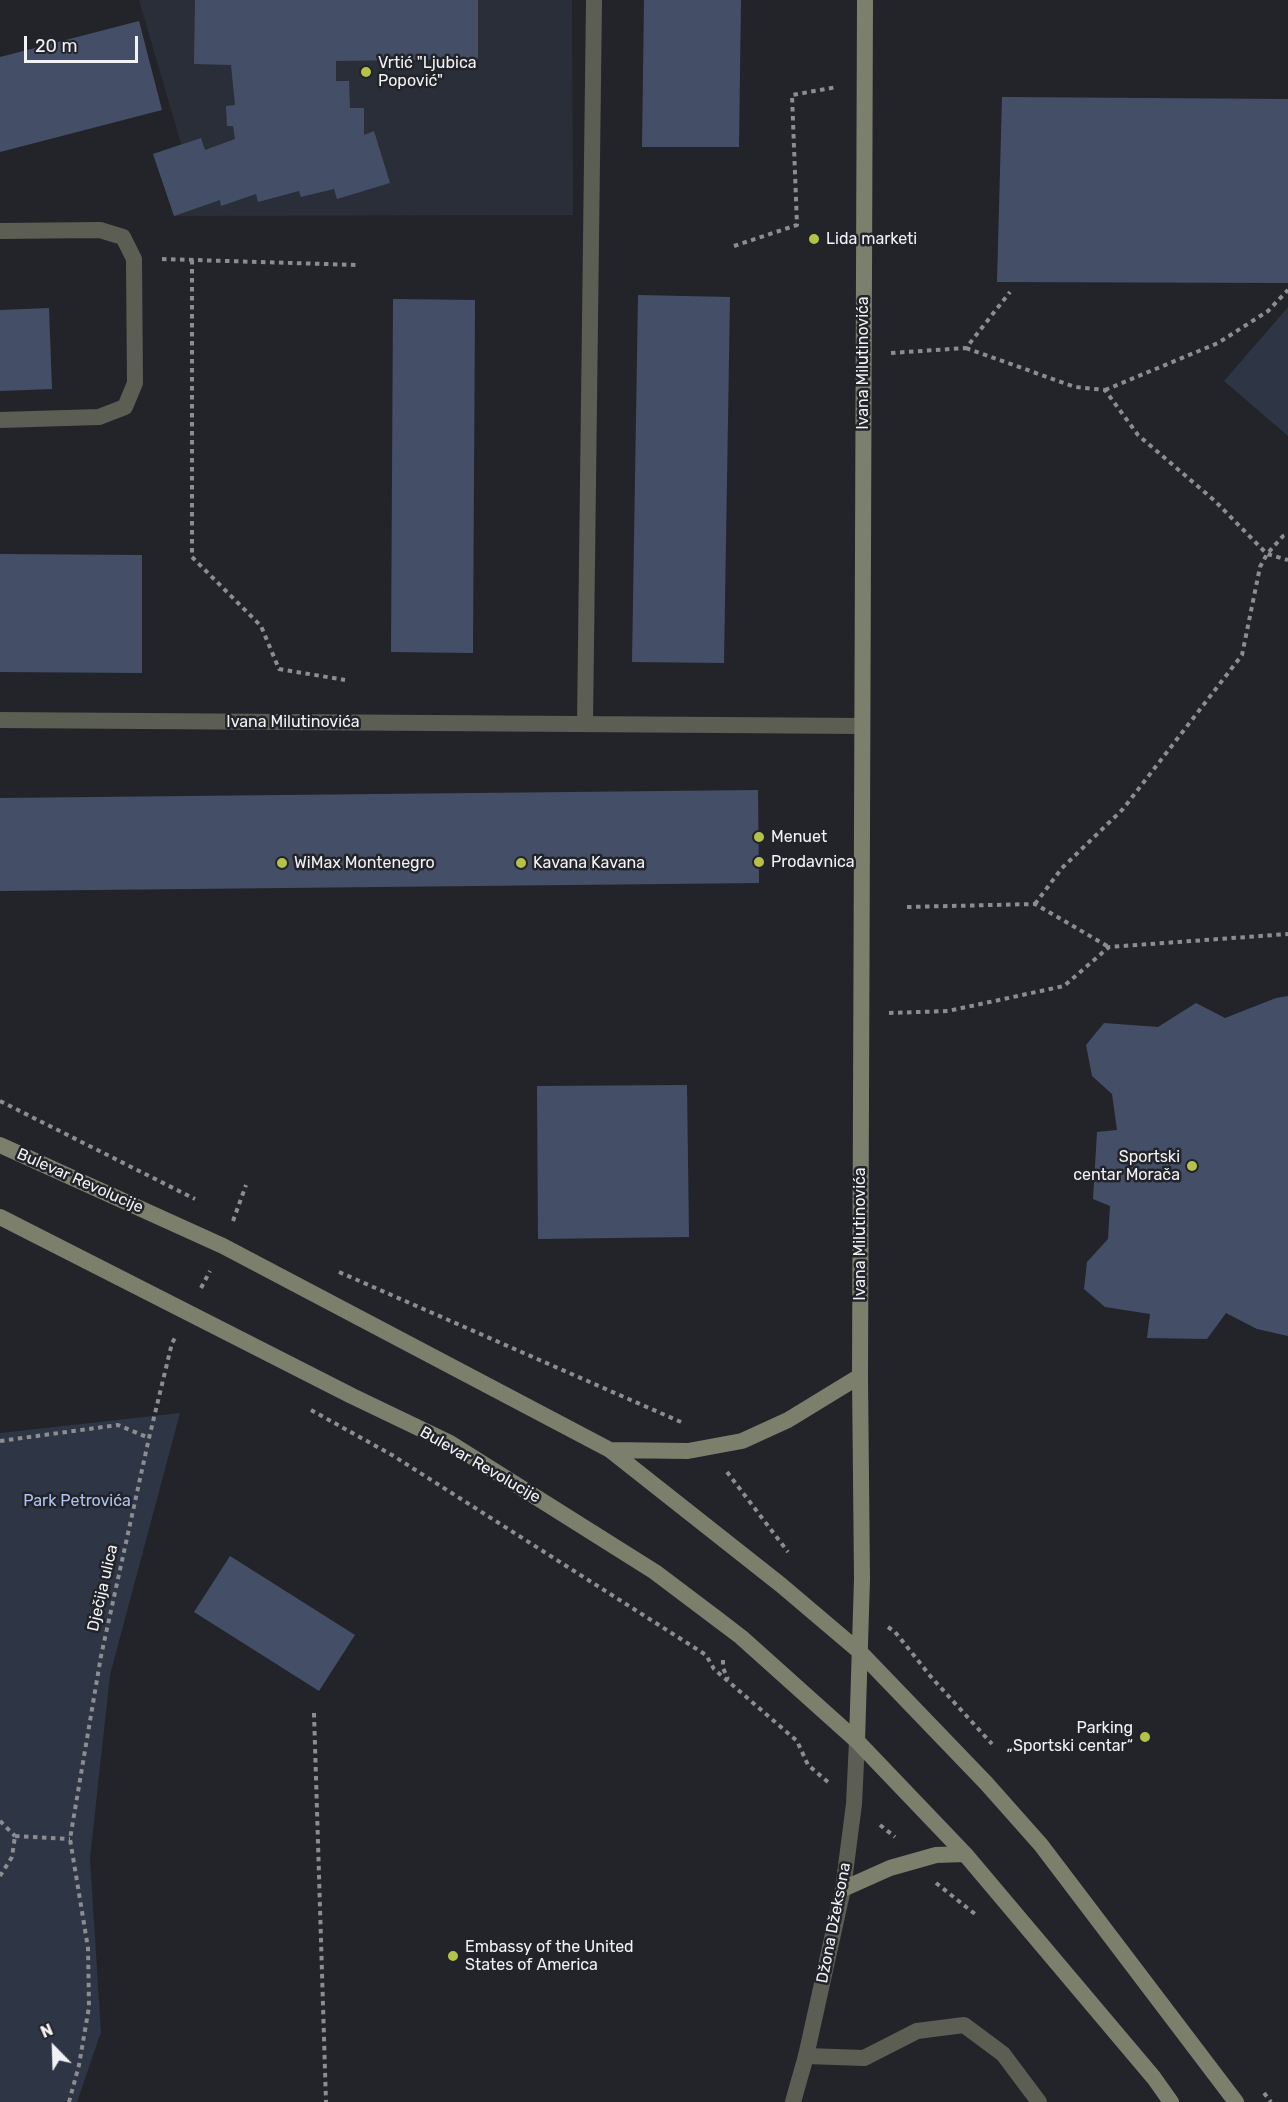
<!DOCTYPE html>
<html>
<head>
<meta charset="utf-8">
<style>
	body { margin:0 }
	#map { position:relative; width:1288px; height:2102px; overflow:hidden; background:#222429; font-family:Rubik,sans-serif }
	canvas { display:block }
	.north { position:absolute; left:24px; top:2018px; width:60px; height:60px; -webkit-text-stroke:4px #222429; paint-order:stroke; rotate:337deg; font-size:16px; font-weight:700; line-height:24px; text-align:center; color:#f0f2f5 }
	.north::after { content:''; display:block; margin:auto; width:21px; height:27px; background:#f0f2f5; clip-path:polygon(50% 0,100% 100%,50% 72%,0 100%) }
	.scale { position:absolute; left:24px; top:36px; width:114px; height:27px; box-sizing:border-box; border:3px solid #f0f2f5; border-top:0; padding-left:8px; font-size:18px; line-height:21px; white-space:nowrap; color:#f0f2f5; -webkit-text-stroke:4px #222429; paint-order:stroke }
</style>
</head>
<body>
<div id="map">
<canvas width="1288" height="2102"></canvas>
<div class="north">N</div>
<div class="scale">20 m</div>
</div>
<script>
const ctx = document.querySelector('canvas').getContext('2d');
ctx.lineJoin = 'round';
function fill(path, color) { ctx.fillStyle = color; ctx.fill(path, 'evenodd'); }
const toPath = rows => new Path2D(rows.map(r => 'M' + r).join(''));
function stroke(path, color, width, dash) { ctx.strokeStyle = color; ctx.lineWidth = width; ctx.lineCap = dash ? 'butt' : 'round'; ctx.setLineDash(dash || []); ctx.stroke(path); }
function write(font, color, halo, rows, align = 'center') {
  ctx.font = font + ' Rubik,sans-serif'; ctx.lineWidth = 5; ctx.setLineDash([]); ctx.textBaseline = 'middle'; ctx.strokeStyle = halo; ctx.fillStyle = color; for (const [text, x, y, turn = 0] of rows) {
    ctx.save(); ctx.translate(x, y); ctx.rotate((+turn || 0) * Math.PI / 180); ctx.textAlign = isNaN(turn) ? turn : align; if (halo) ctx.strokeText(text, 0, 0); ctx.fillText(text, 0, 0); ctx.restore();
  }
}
const built = toPath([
	[139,0,572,0,573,215,174,216,153,154,181,144]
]);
const green = toPath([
	[1288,307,1288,436,1224,381],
	[180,1413,110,1675,90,1858,101,2032,77,2102,0,2102,0,1433]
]);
const building = toPath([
	[195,0,478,0,478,59,336,61,336,81,349,81,350,108,364,108,364,135,374,131,390,183,337,199,334,189,301,197,299,191,258,202,256,194,221,206,220,200,174,216,153,154,201,138,205,150,235,139,233,126,227,126,226,106,235,105,231,65,194,64],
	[644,0,741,0,739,147,642,147],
	[139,21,162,110,0,152,0,57],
	[1002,97,1288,99,1288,283,997,282],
	[638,295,730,297,724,663,632,662],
	[393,299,475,300,473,653,391,652],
	[49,308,52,389,0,391,0,310],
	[0,554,142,555,142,673,0,672],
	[758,790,759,883,0,891,0,798],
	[1288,996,1288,1336,1257,1329,1226,1313,1207,1339,1147,1338,1150,1314,1105,1307,1084,1289,1087,1262,1108,1239,1110,1206,1093,1199,1097,1132,1117,1130,1112,1094,1092,1076,1086,1045,1104,1023,1158,1027,1196,1003,1225,1018,1276,998],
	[687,1085,689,1237,538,1239,537,1086],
	[230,1556,355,1635,319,1691,194,1612]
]);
const path = toPath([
	[734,246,797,225,792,95,837,87],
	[162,259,357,265],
	[192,260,192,557,261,626,279,669,345,680],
	[966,348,1075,387,1105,390,1138,435,1215,501,1267,554,1288,560],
	[891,353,966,348,1010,292],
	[1105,390,1218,343,1268,311,1288,290],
	[1035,904,1062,868,1123,809,1242,655,1260,567,1267,554,1283,536,1288,534],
	[907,907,1035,904,1109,947],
	[889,1013,948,1011,1064,986,1109,947,1288,934],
	[0,1101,195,1199],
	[233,1221,246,1185],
	[339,1272,681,1422],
	[201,1288,210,1271],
	[311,1410,392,1455,706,1655,714,1669,797,1741,808,1765,828,1782],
	[0,1441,118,1425,149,1438],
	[727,1472,788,1552],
	[888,1627,895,1632,932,1678,992,1744],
	[723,1660,723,1668,728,1679],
	[314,1713,326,2102],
	[0,1821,15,1836],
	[880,1825,895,1837],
	[15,1836,70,1839],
	[0,1876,12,1857,15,1836],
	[936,1883,975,1914],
	[1264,2093,1271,2102],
	[69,2102,79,2065,89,2007,88,1948,70,1839,101,1656,149,1438,172,1343,175,1338]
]);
const service = toPath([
	[806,2056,864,2058,917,2031,964,2025,1003,2054,1039,2102]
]);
const minor = toPath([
	[0,231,100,230,123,237,134,259,135,383,125,407,99,417,0,420],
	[0,720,862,726],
	[585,723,594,0],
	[793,2102,806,2056,843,1889,854,1804,857,1741]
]);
const secondary = toPath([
	[0,1145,223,1246,610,1450,781,1585,860,1652,986,1783,1041,1845,1236,2102],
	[0,1217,352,1396,450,1443,655,1572,716,1618,741,1637,857,1741,965,1854,1154,2078,1171,2102],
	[610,1450,688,1451,742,1441,788,1420,860,1376],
	[857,1741,862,1579,860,1376,865,0],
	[843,1889,890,1868,936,1855,965,1854]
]);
const markers = [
	[366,72,6,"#b5c249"],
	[814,239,6,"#b5c249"],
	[759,837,6,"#b5c249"],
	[759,862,6,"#b5c249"],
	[282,863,6,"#b5c249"],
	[521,863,6,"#b5c249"],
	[1192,1166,6,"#b5c249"],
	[1145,1737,6,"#b5c249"],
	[453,1956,6,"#b5c249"]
];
const poiNames = [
	["Vrtić \"Ljubica",378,63],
	["Popović\"",378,81],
	["Lida marketi",826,239],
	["Menuet",771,837],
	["Prodavnica",771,862],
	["WiMax Montenegro",294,863],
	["Kavana Kavana",533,863],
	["Sportski",1180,1157,"right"],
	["centar Morača",1180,1175,"right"],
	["Parking",1133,1728,"right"],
	["„Sportski centar“",1133,1746,"right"],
	["Embassy of the United",465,1947],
	["States of America",465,1965]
];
const streetNames = [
	["Ivana Milutinovića",863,363,-90],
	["Ivana Milutinovića",293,722],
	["Bulevar Revolucije",80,1181,24],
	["Ivana Milutinovića",860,1234,-90],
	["Bulevar Revolucije",480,1465,30],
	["Dječija ulica",103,1588,-77],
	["Džona Džeksona",834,1923,-79]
];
const parkNames = [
	["Park Petrovića",77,1501]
];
fill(built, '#2a2e38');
fill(green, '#2e3545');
fill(building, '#444f67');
stroke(path, '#8b8d91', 4, [4.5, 4.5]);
stroke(service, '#5c5e53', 16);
stroke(minor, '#5c5e53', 16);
stroke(secondary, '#7c7f6c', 16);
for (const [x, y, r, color] of markers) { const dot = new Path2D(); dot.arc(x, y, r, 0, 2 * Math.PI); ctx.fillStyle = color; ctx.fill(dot); stroke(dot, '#222429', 2); }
write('16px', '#f0f2f5', '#222429', poiNames, 'left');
write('16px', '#f0f2f5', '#222429', streetNames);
write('16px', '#aec5f4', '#222429', parkNames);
</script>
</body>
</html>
